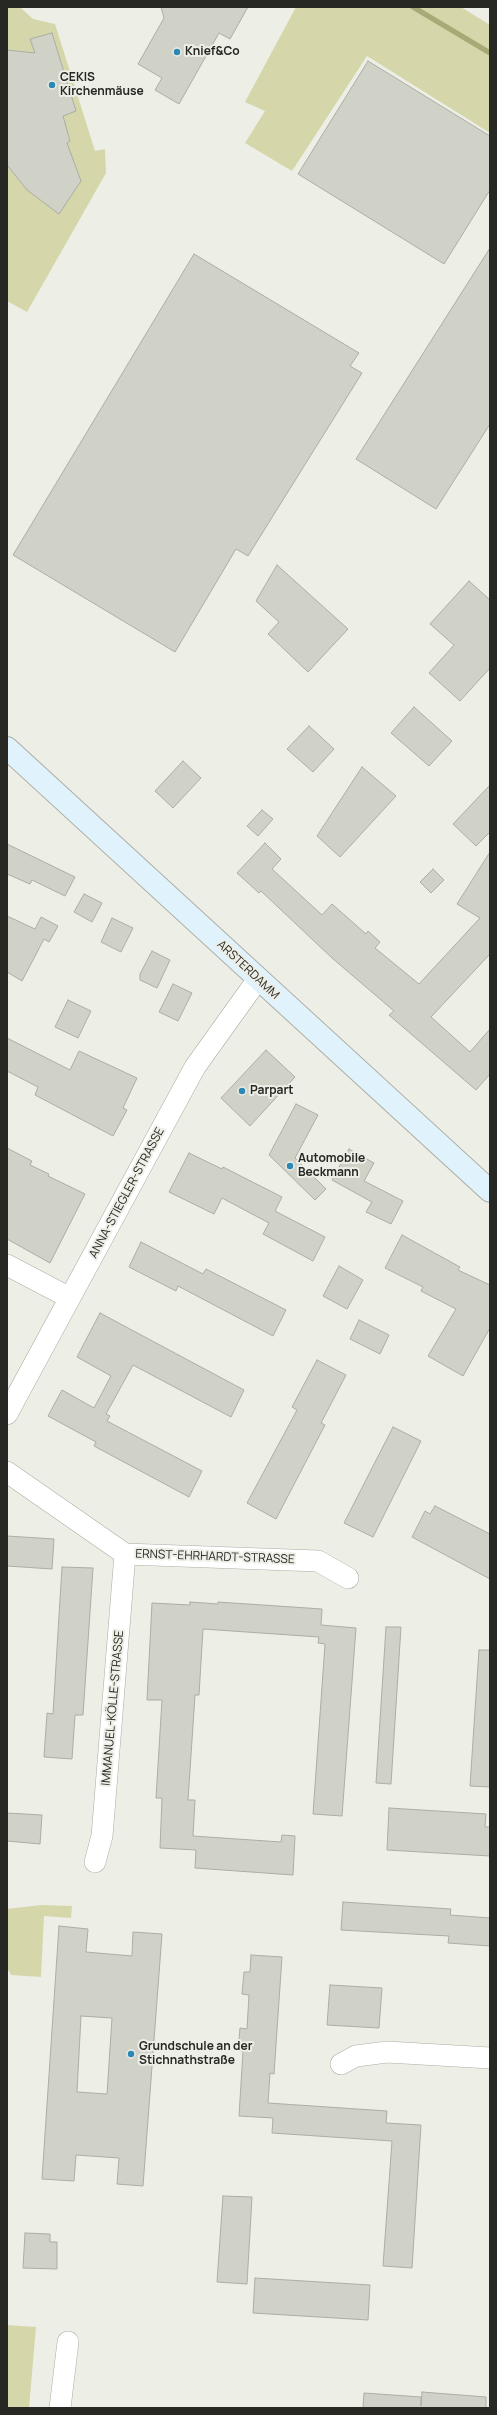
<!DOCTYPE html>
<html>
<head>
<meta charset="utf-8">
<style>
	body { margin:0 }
	#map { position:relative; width:497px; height:2415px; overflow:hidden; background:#edeee5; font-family:Manrope,sans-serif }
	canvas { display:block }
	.frame { position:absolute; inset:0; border:8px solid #272723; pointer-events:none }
</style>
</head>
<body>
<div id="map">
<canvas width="497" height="2415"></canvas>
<div class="frame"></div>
</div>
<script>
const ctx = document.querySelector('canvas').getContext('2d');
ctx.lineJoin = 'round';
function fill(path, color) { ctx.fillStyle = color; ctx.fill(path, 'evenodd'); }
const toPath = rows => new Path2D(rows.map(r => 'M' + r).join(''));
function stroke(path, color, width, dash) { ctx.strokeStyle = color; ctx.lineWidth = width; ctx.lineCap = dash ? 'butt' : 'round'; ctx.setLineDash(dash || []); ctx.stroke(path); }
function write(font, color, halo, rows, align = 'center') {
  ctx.font = font + ' Manrope,sans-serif'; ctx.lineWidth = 4; ctx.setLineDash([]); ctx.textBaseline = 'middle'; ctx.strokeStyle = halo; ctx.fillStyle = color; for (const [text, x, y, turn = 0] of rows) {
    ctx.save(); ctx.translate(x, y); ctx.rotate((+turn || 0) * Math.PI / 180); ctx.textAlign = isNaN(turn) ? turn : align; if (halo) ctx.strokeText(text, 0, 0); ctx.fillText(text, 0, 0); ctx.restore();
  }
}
const green = toPath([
	[7,7,20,7,33,19,55,24,95,151,105,149,106,173,27,312,7,301],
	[296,7,461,7,490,25,490,133,367,56,292,171,245,143,265,111,245,102],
	[41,1905,72,1906,71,1918,44,1916,41,1977,11,1975,7,1968,7,1909],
	[7,2325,36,2327,29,2408,7,2408]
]);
const stream = toPath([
	[413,7,490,53]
]);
const building = toPath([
	[161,7,248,7,230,39,219,33,179,104,155,90,162,78,138,64,164,18,161,7],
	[52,33,76,111,63,116,70,141,67,143,81,181,59,214,27,190,7,165,7,50,35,53,30,39,52,33],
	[368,61,490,136,490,190,444,264,298,174,368,61],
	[490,248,490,424,436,509,356,459,490,248],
	[194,254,359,353,350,366,362,373,248,556,236,549,175,652,13,555,194,254],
	[277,565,348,629,308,672,268,634,279,622,256,601,277,565],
	[469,581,490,600,490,668,460,701,429,673,454,645,430,624,469,581],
	[414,707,452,741,429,766,391,733,414,707],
	[309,726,334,749,313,772,287,749,309,726],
	[183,761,201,778,173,808,155,791,183,761],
	[362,767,396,796,340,857,317,836,362,767],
	[490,785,490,832,476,846,453,824,490,785],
	[262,810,273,819,258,836,247,826,262,810],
	[265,843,281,859,272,869,322,915,332,904,366,934,368,931,380,942,375,948,419,984,480,918,457,904,490,852,490,954,431,1017,470,1052,490,1029,490,1074,476,1090,389,1015,394,1011,332,958,261,891,259,893,237,873,265,843],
	[7,844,75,877,65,896,32,880,30,884,7,874,7,844],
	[433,869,444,880,431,893,420,882,433,869],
	[84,894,102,903,92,922,74,912,84,894],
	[7,916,35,929,41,917,58,926,49,942,44,939,22,981,7,972,7,916],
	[112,918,133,928,121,952,101,942,112,918],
	[152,951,170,960,157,988,140,980,140,974,152,951],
	[173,984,192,993,178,1021,159,1012,173,984],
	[68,1000,91,1011,78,1038,55,1027,68,1000],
	[7,1038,70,1070,79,1051,137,1078,123,1108,127,1110,113,1136,35,1095,38,1087,7,1071,7,1038],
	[266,1050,295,1077,250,1126,221,1098,266,1050],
	[296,1104,318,1115,295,1158,326,1189,315,1200,269,1155,296,1104],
	[7,1148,32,1161,30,1165,49,1174,48,1176,85,1194,50,1263,7,1239,7,1148],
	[349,1149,374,1163,364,1181,403,1201,391,1224,366,1212,372,1202,332,1180,349,1149],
	[189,1153,222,1169,223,1167,282,1197,275,1211,325,1237,313,1261,263,1234,269,1223,222,1198,214,1214,169,1192,189,1153],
	[402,1235,460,1267,458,1270,490,1285,490,1328,463,1376,428,1356,456,1309,421,1291,423,1287,385,1268,402,1235],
	[141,1242,203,1274,206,1269,286,1310,273,1336,178,1286,176,1291,129,1267,141,1242],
	[339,1266,363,1280,347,1309,323,1296,339,1266],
	[100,1313,244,1390,231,1417,133,1365,106,1414,110,1416,107,1421,202,1471,189,1497,94,1446,96,1442,48,1416,62,1390,94,1408,111,1376,77,1357,100,1313],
	[359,1320,389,1335,380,1354,350,1339,359,1320],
	[317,1360,346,1375,321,1423,325,1425,276,1519,247,1503,297,1410,292,1407,317,1360],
	[393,1427,421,1441,373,1537,344,1523,393,1427],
	[435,1506,490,1534,490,1579,412,1537,425,1511,430,1514,435,1506],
	[7,1536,54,1539,52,1569,7,1566,7,1536],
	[62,1567,93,1568,83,1715,75,1715,72,1759,44,1757,47,1713,53,1714,62,1567],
	[190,1602,218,1604,218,1602,322,1609,321,1625,356,1628,342,1816,313,1814,325,1644,318,1643,319,1637,203,1629,199,1695,195,1695,188,1800,195,1800,193,1836,281,1842,282,1835,295,1836,293,1875,195,1868,196,1850,160,1848,162,1798,156,1798,162,1700,147,1700,152,1603,190,1605,190,1602],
	[386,1627,401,1627,391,1784,376,1783,386,1627],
	[479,1650,490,1650,490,1787,470,1786,479,1650],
	[389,1808,486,1814,485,1827,490,1827,490,1856,387,1850,389,1808],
	[7,1813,42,1815,40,1844,7,1841,7,1813],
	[343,1902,451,1909,450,1915,490,1918,490,1946,448,1943,449,1936,341,1930,343,1902],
	[59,1926,88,1929,86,1952,132,1956,133,1932,162,1934,143,2186,117,2184,119,2158,76,2155,74,2181,42,2179,59,1926],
	[81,2016,112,2018,107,2094,77,2092,81,2016],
	[251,1955,282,1957,274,2074,270,2073,268,2103,387,2111,386,2123,421,2125,412,2268,383,2266,392,2141,272,2133,273,2118,239,2116,243,2051,238,2051,240,2028,247,2029,249,1995,242,1994,244,1972,250,1972,251,1955],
	[330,1985,382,1988,379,2028,327,2025,330,1985],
	[223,2196,252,2197,247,2284,217,2282,223,2196],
	[25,2233,50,2234,50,2242,57,2242,57,2269,23,2268,25,2233],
	[255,2278,370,2285,368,2320,253,2313,255,2278],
	[422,2392,486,2397,486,2408,363,2408,364,2393,421,2397,421,2406,422,2392]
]);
const street = toPath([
	[7,1265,70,1298],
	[7,1414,195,1067,258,979],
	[7,1472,125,1554,318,1561,348,1578],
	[95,1862,102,1836,125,1554],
	[341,2064,356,2056,387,2052,490,2058],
	[60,2408,68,2342]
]);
const secondary = toPath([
	[7,748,490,1191]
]);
const markers = [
	[177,52,4,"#2c88b5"],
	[52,85,4,"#2c88b5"],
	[242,1091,4,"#2c88b5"],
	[290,1166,4,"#2c88b5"],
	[131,2054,4,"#2c88b5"]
];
const poiNames = [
	["Knief&Co",185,52],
	["CEKIS",60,78],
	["Kirchenmäuse",60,92],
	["Parpart",250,1091],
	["Automobile",298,1159],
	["Beckmann",298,1173],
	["Grundschule an der",139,2047],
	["Stichnathstraße",139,2061]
];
const streetNames = [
	["ARSTERDAMM",248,970,43],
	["ANNA-STIEGLER-STRASSE",127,1193,-62],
	["ERNST-EHRHARDT-STRASSE",215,1557,2],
	["IMMANUEL-KÖLLE-STRASSE",113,1708,-85]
];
fill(green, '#d5d7ab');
stroke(stream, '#a7a976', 5.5);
fill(building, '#d0d1c7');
stroke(building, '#acada4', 1);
stroke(street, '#acada4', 22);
stroke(secondary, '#acada4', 24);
stroke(street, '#fff', 21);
stroke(secondary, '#e0f2fc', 22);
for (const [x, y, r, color] of markers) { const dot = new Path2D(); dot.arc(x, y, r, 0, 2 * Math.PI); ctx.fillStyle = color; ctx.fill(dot); stroke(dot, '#edeee5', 1.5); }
write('bold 12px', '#272723', '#edeee5', poiNames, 'left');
write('12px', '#272723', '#edeee5', streetNames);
</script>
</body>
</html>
